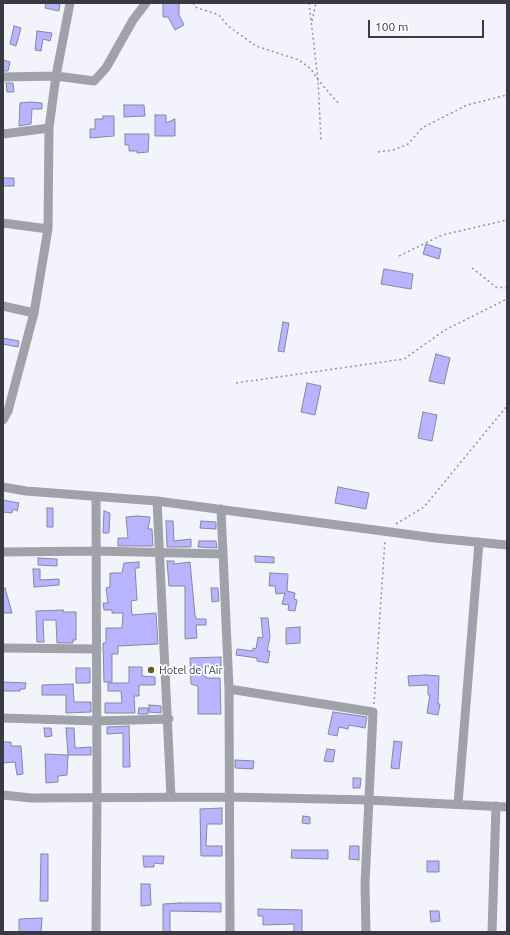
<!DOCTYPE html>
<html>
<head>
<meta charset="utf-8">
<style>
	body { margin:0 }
	#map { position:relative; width:510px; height:935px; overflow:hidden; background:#f3f3fb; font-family:Ubuntu,sans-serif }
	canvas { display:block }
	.frame { position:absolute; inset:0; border:4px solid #3a3a42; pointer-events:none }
	.scale { position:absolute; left:368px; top:20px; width:116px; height:18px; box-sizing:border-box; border:2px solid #3a3a42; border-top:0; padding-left:5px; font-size:12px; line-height:14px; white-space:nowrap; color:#3a3a42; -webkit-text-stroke:3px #fff; paint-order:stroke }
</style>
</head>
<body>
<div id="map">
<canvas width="510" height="935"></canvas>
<div class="frame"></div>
<div class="scale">100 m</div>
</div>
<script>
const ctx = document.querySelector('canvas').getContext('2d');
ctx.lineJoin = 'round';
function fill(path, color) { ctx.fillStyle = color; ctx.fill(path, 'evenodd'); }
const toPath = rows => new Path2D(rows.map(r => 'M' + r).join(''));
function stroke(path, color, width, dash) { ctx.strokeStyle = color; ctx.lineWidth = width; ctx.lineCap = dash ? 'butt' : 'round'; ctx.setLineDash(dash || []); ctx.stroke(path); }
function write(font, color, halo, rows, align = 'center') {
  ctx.font = font + ' Ubuntu,sans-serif'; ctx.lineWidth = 3.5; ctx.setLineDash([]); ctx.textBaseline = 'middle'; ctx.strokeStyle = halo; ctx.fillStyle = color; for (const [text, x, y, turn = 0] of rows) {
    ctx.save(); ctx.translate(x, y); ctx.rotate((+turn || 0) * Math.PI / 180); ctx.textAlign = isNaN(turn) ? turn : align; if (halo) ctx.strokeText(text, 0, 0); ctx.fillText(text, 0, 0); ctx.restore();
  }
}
const building = toPath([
	[46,3,60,4,59,11,45,8,46,3],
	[163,3,179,3,179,15,184,25,175,30,168,17,163,17,163,3],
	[14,26,21,28,16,46,10,44,14,26],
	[37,31,52,33,50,41,43,39,41,51,35,50,37,31],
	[3,60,10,62,8,71,3,71,3,60],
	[6,83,13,83,14,92,7,92,6,83],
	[30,102,42,103,42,109,32,109,31,124,19,126,20,103,30,102],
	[124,105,144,105,145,116,124,117,124,105],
	[155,115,166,115,166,123,175,119,175,136,155,136,155,115],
	[103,116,114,116,114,136,90,138,90,129,95,129,95,119,103,119,103,116],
	[125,134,149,134,148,152,137,153,137,151,129,151,129,145,125,145,125,134],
	[3,178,14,178,14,186,3,186,3,178],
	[426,244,441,249,439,259,423,254,426,244],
	[384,269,413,274,411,289,381,284,384,269],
	[283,322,289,323,284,352,278,351,283,322],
	[3,338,19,341,18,347,3,344,3,338],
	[436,354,450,358,444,384,429,381,436,354],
	[307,383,321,386,315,415,301,412,307,383],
	[423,412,437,415,432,441,418,438,423,412],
	[338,487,369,493,366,509,335,503,338,487],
	[3,500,19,503,17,511,13,509,12,513,3,512,3,500],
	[47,508,53,508,53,527,47,527,47,508],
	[104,511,110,513,109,533,103,533,104,511],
	[137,516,150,517,148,529,152,529,153,546,118,546,118,538,128,538,126,517,137,516],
	[166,521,173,521,174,541,191,539,191,547,167,547,166,521],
	[201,521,216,522,216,529,200,528,201,521],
	[199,541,216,541,217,548,198,547,199,541],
	[255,556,274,557,274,563,255,562,255,556],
	[38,558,57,559,57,566,38,565,38,558],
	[167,561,174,561,174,564,190,562,195,615,196,619,206,619,206,625,196,625,197,638,185,639,185,586,169,586,167,561],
	[139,562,139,568,135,568,137,600,131,601,132,615,156,613,158,644,118,646,118,654,112,654,112,682,104,682,103,643,106,643,106,628,122,628,123,613,112,613,112,610,104,610,103,603,108,603,106,588,110,587,110,573,122,573,124,563,139,562],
	[33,569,40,569,40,580,59,579,59,585,34,587,33,569],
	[270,573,288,574,287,591,295,593,294,599,297,600,295,611,288,610,289,605,282,604,285,593,276,594,275,586,269,586,270,573],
	[5,588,12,613,3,613,3,589,5,588],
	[211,588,218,588,219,601,212,602,211,588],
	[63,610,63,612,76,612,76,640,73,640,73,643,57,643,56,620,43,620,44,642,37,642,36,611,63,610],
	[261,618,268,618,270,637,267,651,270,651,268,663,257,661,257,658,236,655,237,649,253,651,253,648,256,649,258,637,263,638,261,618],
	[300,627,300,643,286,644,286,628,300,627],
	[221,657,221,666,206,666,206,678,220,678,221,714,198,714,198,686,191,684,190,658,221,657],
	[129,667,142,667,142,676,155,677,155,685,139,685,139,696,134,696,135,713,105,713,105,703,122,703,121,691,108,691,108,683,129,683,129,667],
	[76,668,90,668,90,683,76,683,76,668],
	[426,675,439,676,438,704,440,704,438,715,427,713,430,695,428,695,428,685,409,686,408,676,426,675],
	[3,682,26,683,25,689,20,689,20,691,3,691,3,682],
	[73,684,74,702,91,702,91,712,66,713,66,695,42,695,42,685,73,684],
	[149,705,161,706,161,713,149,712,149,705],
	[139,708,148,708,148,714,138,714,139,708],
	[333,712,367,717,365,728,349,725,348,729,339,727,337,736,328,734,333,712],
	[129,726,130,767,123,767,123,733,107,734,107,727,129,726],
	[44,728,51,728,52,736,45,737,44,728],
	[66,728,74,728,75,748,91,747,91,755,68,755,67,775,58,776,58,782,46,783,45,754,68,755,66,728],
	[394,741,402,742,399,769,391,768,394,741],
	[3,742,11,742,11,746,21,746,23,774,17,775,15,762,3,763,3,742],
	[327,749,335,750,333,762,324,761,327,749],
	[235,760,254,761,253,769,235,768,235,760],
	[353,778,361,778,360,788,353,788,353,778],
	[222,808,222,824,207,824,206,846,222,846,222,856,201,856,200,809,222,808],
	[303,816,310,817,310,824,302,823,303,816],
	[350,846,359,846,359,860,349,859,350,846],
	[292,850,328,850,328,859,291,858,292,850],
	[41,854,48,854,48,901,40,901,41,854],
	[143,856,164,856,163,864,154,863,154,867,144,867,143,856],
	[427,861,439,861,439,872,427,872,427,861],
	[141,884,150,884,151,905,141,906,141,884],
	[180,903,221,903,221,912,170,911,170,932,163,932,163,904,180,903],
	[258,909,302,910,302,932,294,932,294,924,263,925,263,916,258,916,258,909],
	[430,911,439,911,440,921,431,922,430,911],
	[42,918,41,932,19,932,19,919,42,918]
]);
const path = toPath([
	[193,3,195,7,219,15,228,26,256,46,299,60,311,69,318,80,339,104],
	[309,3,318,80,321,140],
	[312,21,316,3],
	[378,152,393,150,408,144,422,128,467,105,507,95],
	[399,256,442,235,507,220],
	[472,268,496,287,507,288],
	[236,383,404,359,445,330,507,299],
	[396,524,424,507,507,406],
	[374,704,385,540]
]);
const street = toPath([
	[3,77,56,76,94,81,106,68,133,20,146,3],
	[3,134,49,128],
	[3,223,48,229,34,313],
	[48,229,49,128,56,76,70,3],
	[3,306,34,313,8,411,3,420],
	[3,487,26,491,157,501,435,538,507,545],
	[96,497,97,798,96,932],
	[157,501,171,797],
	[221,509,229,689,230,932],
	[3,552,97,551,222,554],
	[3,648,97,649],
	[229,689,373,712,365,884,366,932],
	[3,718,97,721,169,719],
	[3,795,31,798,230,797,368,800,507,807],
	[458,804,479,542],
	[492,932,496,806]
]);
const markers = [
	[151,670,4,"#6a5c29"]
];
const poiNames = [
	["Hotel de l'Air",159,670]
];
fill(building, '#b9b4ff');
stroke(building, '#87879a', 1);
stroke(path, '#92929a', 1.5, [2, 3]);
stroke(street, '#a1a1aa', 9);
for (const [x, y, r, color] of markers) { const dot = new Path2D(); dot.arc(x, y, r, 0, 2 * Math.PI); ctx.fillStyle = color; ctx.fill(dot); stroke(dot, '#fff', 1.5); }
write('11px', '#3a3a42', '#fff', poiNames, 'left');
</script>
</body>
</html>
